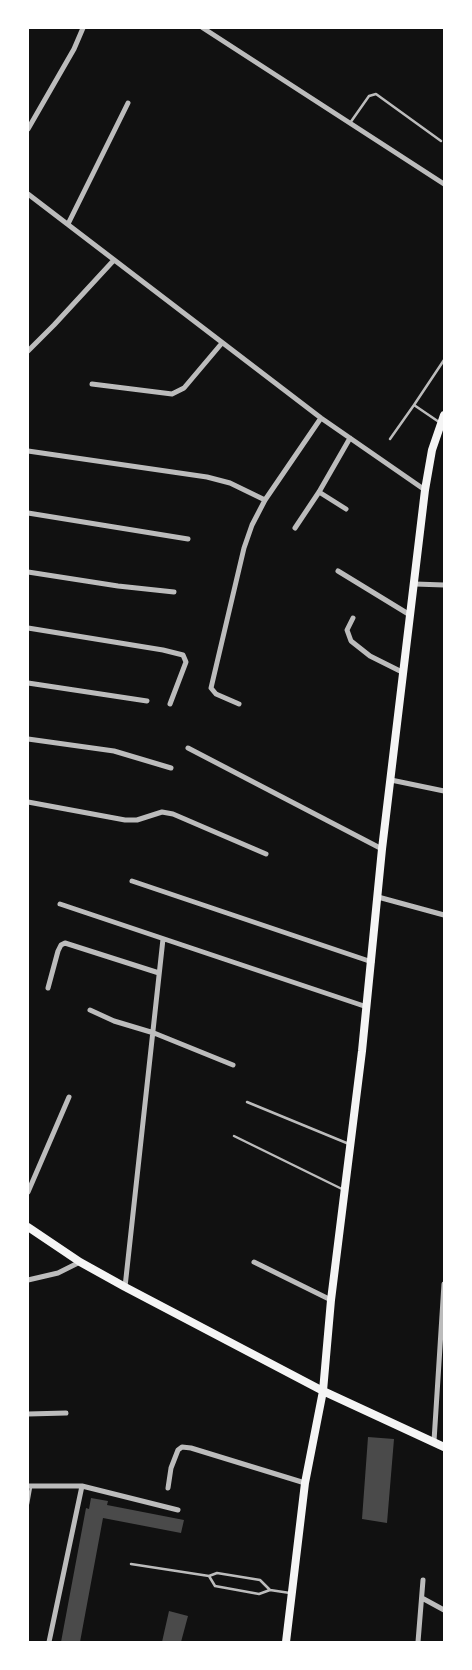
<!DOCTYPE html>
<html>
<head>
<meta charset="utf-8">
<style>
	body { margin:0 }
	#map { position:relative; width:472px; height:1670px; overflow:hidden; background:#111; font-family:Georgia,serif }
	canvas { display:block }
	.frame { position:absolute; inset:0; border:29px solid #fff; pointer-events:none }
</style>
</head>
<body>
<div id="map">
<canvas width="472" height="1670"></canvas>
<div class="frame"></div>
</div>
<script>
const ctx = document.querySelector('canvas').getContext('2d');
ctx.lineJoin = 'round';
function fill(path, color) { ctx.fillStyle = color; ctx.fill(path, 'evenodd'); }
const toPath = rows => new Path2D(rows.map(r => 'M' + r).join(''));
function stroke(path, color, width, dash) { ctx.strokeStyle = color; ctx.lineWidth = width; ctx.lineCap = dash ? 'butt' : 'round'; ctx.setLineDash(dash || []); ctx.stroke(path); }
const building = toPath([
	[368,1437,394,1439,387,1523,362,1519],
	[91,1498,108,1501,107,1505,184,1520,181,1533,103,1518,80,1642,61,1642,86,1508,89,1509],
	[169,1611,188,1616,181,1642,162,1642]
]);
const service = toPath([
	[350,123,369,96,376,94,441,141],
	[439,422,414,405,444,360],
	[390,439,414,405],
	[247,1102,349,1144],
	[234,1136,344,1190],
	[28,1504,31,1487],
	[131,1564,209,1576],
	[270,1590,260,1580,217,1573,209,1576,215,1586,259,1594,270,1590,290,1593]
]);
const minor = toPath([
	[203,28,444,184],
	[28,129,74,49,83,28],
	[28,194,321,418,425,490],
	[68,224,128,103],
	[28,351,54,325,114,260],
	[92,384,172,394,184,388,222,343],
	[28,451,207,477,230,483,265,500],
	[319,492,346,509],
	[28,513,188,539],
	[295,528,319,492,350,438],
	[338,571,410,615],
	[28,572,118,586,174,592],
	[415,584,444,585],
	[353,618,347,630,351,641,370,656,404,673],
	[28,628,163,650,183,655,186,662,170,704],
	[28,683,147,701],
	[239,704,216,694,211,688,244,548,252,525,265,500,321,418],
	[28,739,114,751,171,768],
	[188,748,382,849],
	[391,780,444,791],
	[28,802,125,820,137,820,162,812,173,814,266,854],
	[132,881,372,962],
	[378,897,444,915],
	[60,904,367,1007],
	[48,988,58,951,61,945,65,943,159,973],
	[90,1010,114,1021,154,1033,233,1065],
	[28,1192,69,1097],
	[254,1262,331,1300],
	[28,1280,58,1273,80,1262],
	[125,1287,163,939],
	[28,1414,66,1413],
	[434,1441,444,1284],
	[28,1486,82,1486,178,1510],
	[168,1488,171,1468,178,1450,182,1447,191,1448,305,1483],
	[422,1598,444,1610],
	[49,1642,82,1486],
	[418,1642,423,1580]
]);
const secondary = toPath([
	[28,1227,80,1262,125,1287,323,1391,444,1447],
	[286,1642,305,1483,323,1391,331,1300,362,1051,382,849,425,490,432,450,444,415]
]);
fill(building, '#4a4a4a');
stroke(service, '#bcbcbc', 2.5);
stroke(minor, '#bcbcbc', 5);
stroke(secondary, '#f5f5f5', 8);
</script>
</body>
</html>
